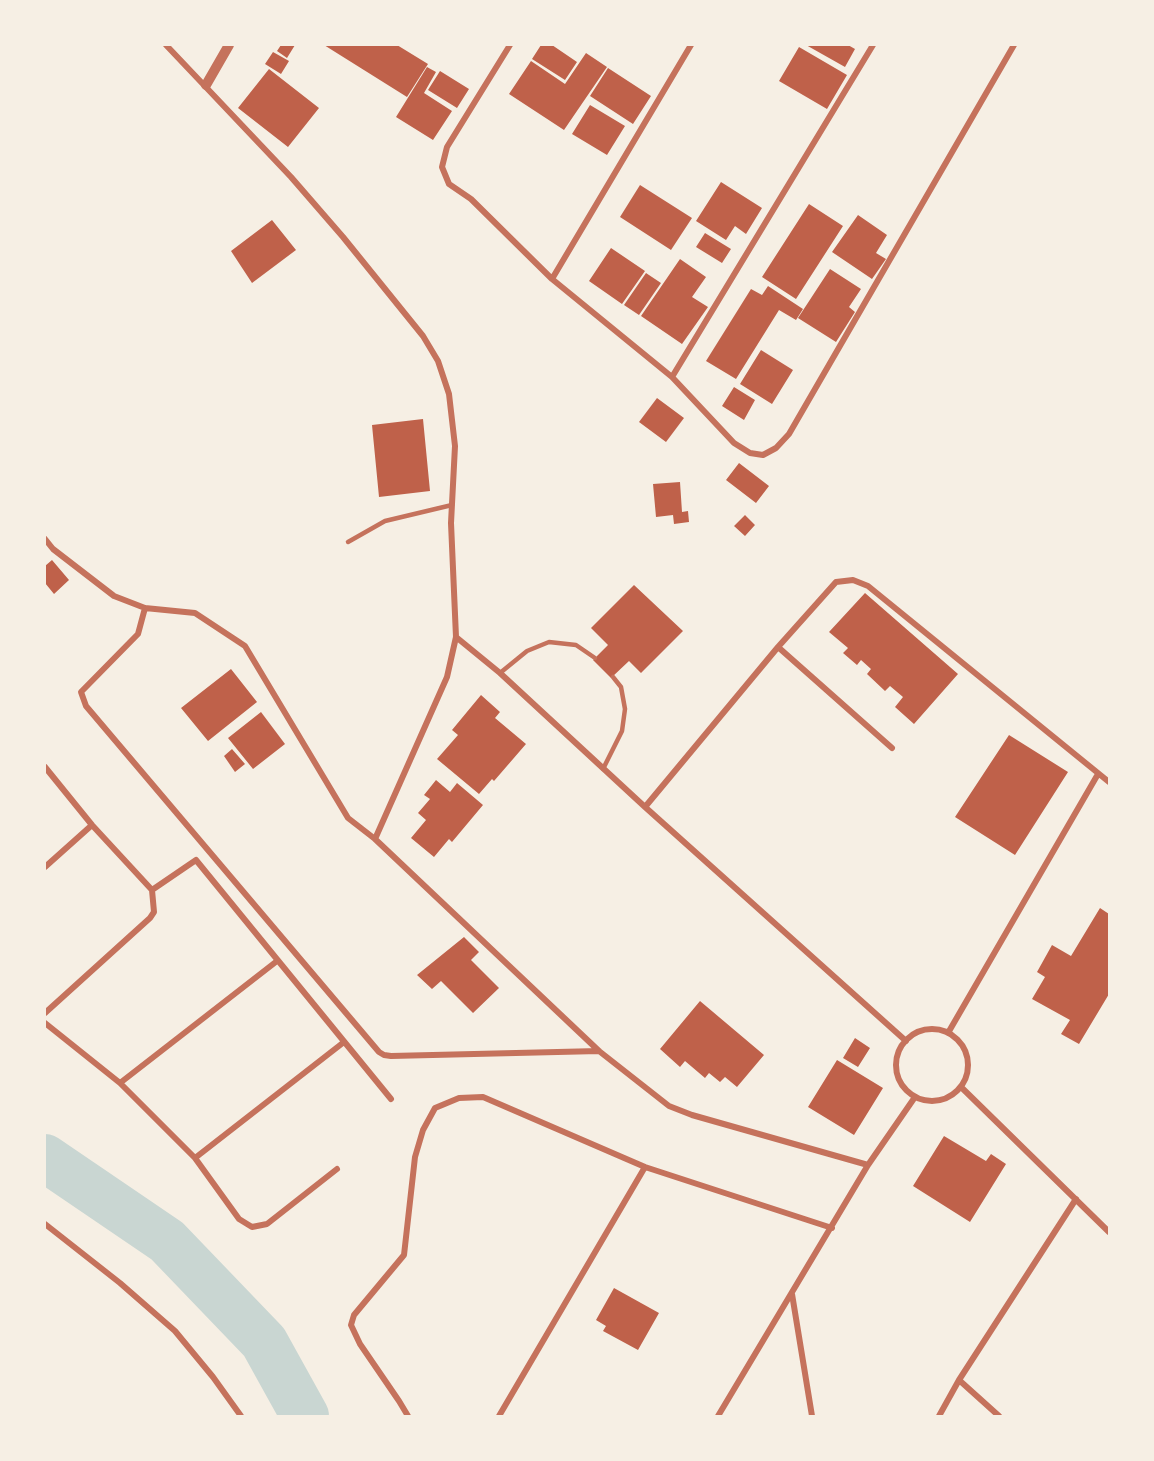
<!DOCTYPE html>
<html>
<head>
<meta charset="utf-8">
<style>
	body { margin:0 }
	#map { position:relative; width:1154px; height:1461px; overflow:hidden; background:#f6efe4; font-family:"Fira Sans",sans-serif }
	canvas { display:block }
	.frame { position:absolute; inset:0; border:46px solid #f6efe4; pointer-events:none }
</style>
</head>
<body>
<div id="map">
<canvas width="1154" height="1461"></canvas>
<div class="frame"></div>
</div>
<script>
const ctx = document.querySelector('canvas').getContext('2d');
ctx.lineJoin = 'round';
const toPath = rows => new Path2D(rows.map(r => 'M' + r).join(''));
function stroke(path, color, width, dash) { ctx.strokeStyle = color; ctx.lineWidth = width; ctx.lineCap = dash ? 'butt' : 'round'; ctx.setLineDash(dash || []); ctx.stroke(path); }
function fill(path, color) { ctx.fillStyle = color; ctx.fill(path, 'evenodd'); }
const river = toPath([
	[45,1158,167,1241,264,1342,305,1416]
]);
const building = toPath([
	[281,45,295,45,287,58,277,51],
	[324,45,397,45,428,64,407,97],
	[541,45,552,45,577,62,565,80,532,59],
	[806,45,848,45,855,49,845,67],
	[799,47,847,75,827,109,779,81],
	[273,52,289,61,281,74,265,64],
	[586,53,607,67,564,130,509,94,531,61,565,84],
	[427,67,436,72,424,93,452,111,433,140,396,117],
	[608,68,651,96,633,124,590,96],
	[269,69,319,108,288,147,238,108],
	[440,71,469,89,457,108,428,90],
	[590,105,625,126,607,155,572,134],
	[721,182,762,208,746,234,735,226,726,240,696,221],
	[640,185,692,218,671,250,620,217],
	[809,204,843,226,796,299,762,277],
	[858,215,887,235,876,253,886,259,872,279,832,252],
	[272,220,296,250,252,283,231,251],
	[705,233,731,249,722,263,696,247],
	[611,248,645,271,622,304,589,281],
	[680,259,706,277,692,297,708,307,682,344,641,316],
	[830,269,861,289,849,307,855,312,836,342,798,318],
	[646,273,661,283,639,315,624,305],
	[768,286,803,309,796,320,779,310,736,379,706,361,751,289,762,295],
	[761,350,793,370,772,404,740,384],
	[734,387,755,400,744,420,722,406],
	[657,398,684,418,666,442,639,422],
	[423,419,430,491,379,497,372,425],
	[739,463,769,486,756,503,726,480],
	[680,482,682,512,688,511,689,522,674,524,673,515,656,517,653,484],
	[745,515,755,525,745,536,734,526],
	[52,560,69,580,54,594,45,583,45,566],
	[634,585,683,631,641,673,629,661,611,678,593,660,608,645,591,628],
	[865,593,958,674,914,724,895,707,903,697,890,686,885,691,867,674,871,669,861,660,857,665,843,653,848,648,829,632],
	[231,669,257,702,208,741,181,708],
	[481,695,500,712,495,718,526,744,494,781,492,779,479,794,437,759,458,735,452,730],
	[261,712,285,744,253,769,228,738],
	[1009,735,1068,772,1015,855,955,817],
	[232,749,245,764,235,772,224,756],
	[436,780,450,792,457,783,483,805,452,842,449,839,434,857,411,838,426,820,418,813,430,799,424,795],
	[1100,908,1109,914,1109,994,1079,1044,1061,1034,1070,1020,1032,999,1045,977,1037,972,1052,945,1071,956],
	[464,937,479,952,471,960,499,988,473,1013,441,981,432,989,417,975],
	[700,1001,764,1055,737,1087,725,1077,720,1082,709,1073,705,1078,685,1061,680,1067,660,1049],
	[855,1038,870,1048,858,1067,843,1058],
	[837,1060,883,1088,854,1135,808,1107],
	[944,1136,986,1161,991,1154,1006,1164,970,1222,913,1186],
	[614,1288,659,1313,638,1350,603,1331,606,1326,596,1320]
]);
const service = toPath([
	[348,542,385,521,452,505],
	[500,673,527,651,549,642,576,645,595,658],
	[603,769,622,731,625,709,621,687,613,677]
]);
const minor = toPath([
	[166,45,291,177,343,237,423,336,438,361,449,394,455,446,451,523,456,637,447,677,375,839],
	[510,45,447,147,442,167,449,184,471,199,552,279,672,377,734,443,750,453,763,455,776,448,789,434,1014,45],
	[552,279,691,45],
	[672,377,873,45],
	[45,539,53,549,114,596,145,608,195,613,245,646,348,818,375,839,599,1051,669,1106,692,1115,868,1165],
	[145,608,138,634,81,692,86,706,379,1052,384,1055,391,1056,599,1051],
	[456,637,500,673,645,807,906,1041],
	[778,647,892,748],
	[45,767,92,825,152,890,154,912,150,918,45,1013],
	[645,807,778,647,836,582,853,580,868,586,1109,782],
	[45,867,92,825],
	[152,890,196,860,391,1099],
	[45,1023,120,1083,195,1158,239,1219,252,1227,267,1224,337,1169],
	'896 1065a36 36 0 1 1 72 0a36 36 0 1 1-72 0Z',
	[948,1033,1098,774],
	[120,1083,277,961],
	[961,1087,1109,1232],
	[195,1158,344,1042],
	[45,1224,120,1283,175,1331,213,1377,241,1416],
	[792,1294,812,1416],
	[959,1380,999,1416],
	[408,1416,399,1401,360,1344,351,1325,354,1315,404,1255,415,1157,423,1130,435,1108,459,1098,483,1097,645,1167,832,1228],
	[499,1416,645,1167],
	[718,1416,868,1165,915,1097],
	[939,1416,959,1380,1076,1199]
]);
const tertiary = toPath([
	[206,85,229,45]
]);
stroke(river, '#c9d6d2', 48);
fill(building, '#bf614a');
stroke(service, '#c5725c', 4.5);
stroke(minor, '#c5725c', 6);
stroke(tertiary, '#c5725c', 10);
</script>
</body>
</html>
